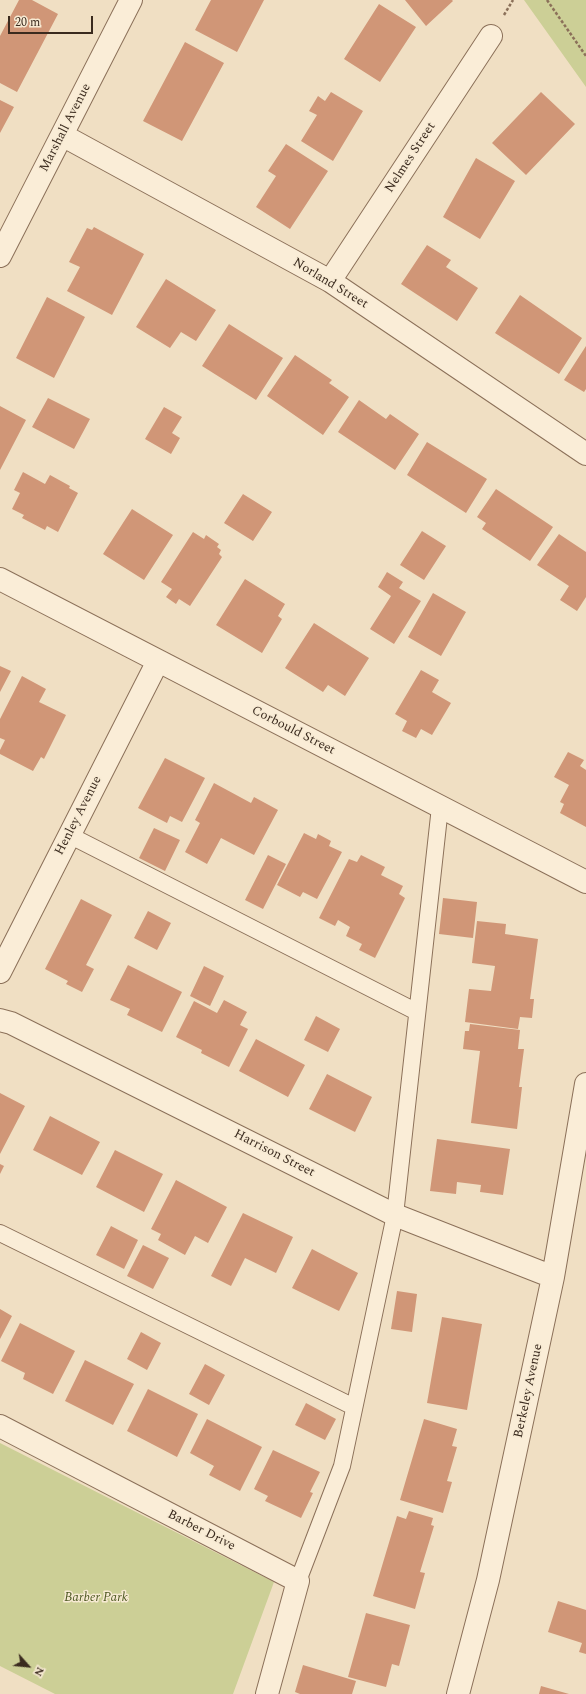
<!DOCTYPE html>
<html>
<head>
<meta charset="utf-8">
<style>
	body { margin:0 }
	#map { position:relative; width:586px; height:1694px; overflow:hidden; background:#f0dfc3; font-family:Spectral,serif }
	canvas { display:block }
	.north { position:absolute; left:8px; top:1646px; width:40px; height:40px; -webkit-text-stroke:3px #f7ead3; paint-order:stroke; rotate:117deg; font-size:11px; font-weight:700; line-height:16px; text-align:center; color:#3a2a1e }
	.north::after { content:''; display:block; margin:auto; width:14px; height:18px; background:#3a2a1e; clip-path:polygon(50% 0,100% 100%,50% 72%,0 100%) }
	.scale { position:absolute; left:8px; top:16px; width:85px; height:18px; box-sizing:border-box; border:2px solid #3a2a1e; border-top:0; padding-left:5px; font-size:12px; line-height:14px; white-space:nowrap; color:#3a2a1e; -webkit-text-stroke:3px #f7ead3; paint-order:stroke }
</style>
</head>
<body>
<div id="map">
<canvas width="586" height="1694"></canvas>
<div class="north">N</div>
<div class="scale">20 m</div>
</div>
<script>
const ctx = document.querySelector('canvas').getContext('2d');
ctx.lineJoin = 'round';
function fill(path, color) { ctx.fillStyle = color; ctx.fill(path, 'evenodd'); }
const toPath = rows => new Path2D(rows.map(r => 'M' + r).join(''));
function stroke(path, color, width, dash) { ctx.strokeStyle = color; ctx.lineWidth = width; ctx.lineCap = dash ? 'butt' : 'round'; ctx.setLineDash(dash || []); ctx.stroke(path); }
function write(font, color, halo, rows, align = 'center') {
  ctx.font = font + ' Spectral,serif'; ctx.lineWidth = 3; ctx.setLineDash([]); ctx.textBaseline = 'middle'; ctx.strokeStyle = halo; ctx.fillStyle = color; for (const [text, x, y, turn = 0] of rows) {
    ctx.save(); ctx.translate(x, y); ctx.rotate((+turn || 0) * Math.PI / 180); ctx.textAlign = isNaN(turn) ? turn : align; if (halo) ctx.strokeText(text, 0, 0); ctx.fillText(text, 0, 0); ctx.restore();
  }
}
const green = toPath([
	[524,0,586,0,586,87],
	[0,1443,274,1582,233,1694,55,1694,0,1666]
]);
const building = toPath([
	[19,0,32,0,58,14,17,92,0,83,0,36],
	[211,0,264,0,237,52,195,30],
	[405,0,452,0,453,1,426,26],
	[379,4,416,27,380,82,344,59],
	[185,42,224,63,182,141,143,121],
	[331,92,363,111,333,161,301,141,317,115,309,111,318,96,325,101],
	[541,92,575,124,526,175,492,143],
	[0,100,14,107,0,133],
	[286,144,328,171,290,229,256,207,276,176,268,171],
	[476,158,515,181,480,239,443,217],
	[94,227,144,254,112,315,67,291,80,267,69,262,87,228,92,230],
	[427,245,451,260,446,267,478,288,457,321,401,284],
	[166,279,216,310,196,341,181,332,170,348,136,327],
	[520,295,582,338,559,374,495,333],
	[47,297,85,317,54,378,16,358],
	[229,324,283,358,256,400,202,366],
	[586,346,586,389,584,392,564,380],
	[295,355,332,380,329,383,349,397,323,435,267,396],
	[48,398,90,419,74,449,32,427],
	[359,400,386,419,390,414,419,434,395,470,338,432],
	[0,406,26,420,0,470],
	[164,407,182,417,172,433,180,438,171,454,145,439],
	[427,442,487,479,466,513,407,475],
	[23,472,45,484,50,475,70,486,69,488,78,493,58,532,47,526,45,530,22,518,24,515,12,509,20,493,14,490],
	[496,489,553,527,530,561,482,529,486,523,477,517],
	[243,494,272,512,253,541,224,523],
	[132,509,173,535,144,580,103,554],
	[422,531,446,546,424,580,400,565],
	[193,532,204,539,206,535,219,544,217,547,221,550,219,554,222,557,190,606,179,599,176,604,166,597,172,589,161,582],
	[559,534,586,552,586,597,577,611,560,600,569,586,537,565],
	[387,572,403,582,399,588,421,601,394,644,370,629,391,596,378,587],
	[245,579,285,604,278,616,282,619,262,653,216,625],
	[433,593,466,612,441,656,408,637],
	[314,623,369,658,345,696,328,685,323,692,285,668],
	[0,666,11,671,0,692],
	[421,670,439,680,432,692,451,703,432,735,421,729,416,738,402,731,407,721,395,714],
	[22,676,46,689,39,702,66,715,44,759,41,757,33,771,0,754,0,750,5,740,0,738,0,719],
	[568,752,584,760,580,766,586,770,586,827,560,813,564,804,560,802,569,785,554,777],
	[165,758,205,778,182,822,170,816,167,823,138,808],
	[214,783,251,803,254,797,278,810,254,855,221,838,207,864,185,852,200,823,195,820],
	[154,828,180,840,165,871,139,858],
	[304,833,316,839,318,834,331,841,329,846,342,852,317,899,303,892,300,897,277,885],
	[268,855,286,864,263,909,245,900],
	[361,855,385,867,381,875,403,886,399,894,405,898,375,958,359,950,362,944,346,936,350,927,338,920,335,926,319,918,349,859,357,862],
	[443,898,477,902,473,938,439,934],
	[81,899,112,915,86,965,94,969,82,992,66,984,68,981,45,969],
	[148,911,171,923,157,950,134,938],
	[477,921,506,924,505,934,538,939,530,999,534,999,532,1018,520,1017,518,1029,465,1022,469,989,491,991,495,966,472,963],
	[128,965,182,992,162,1032,127,1015,130,1009,110,1000],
	[204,966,224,976,210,1006,190,996],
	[224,1000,247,1012,240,1025,248,1029,229,1067,201,1053,202,1050,176,1037,194,1001,217,1013],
	[316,1016,340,1029,328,1052,304,1040],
	[470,1024,520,1030,518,1049,524,1049,519,1087,522,1087,517,1129,471,1123,480,1051,463,1049,465,1031,469,1031],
	[256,1039,305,1065,288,1097,239,1071],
	[327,1074,372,1097,355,1132,309,1109],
	[0,1093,25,1106,0,1154],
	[50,1116,100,1142,82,1175,33,1150],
	[437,1139,510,1149,503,1195,480,1192,481,1185,457,1182,456,1194,430,1191],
	[115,1150,163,1174,144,1212,96,1187],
	[0,1164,4,1166,0,1174],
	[176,1180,227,1207,208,1243,195,1236,185,1255,158,1240,161,1234,151,1229],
	[243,1213,293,1237,276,1273,245,1258,231,1286,211,1276],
	[111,1226,138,1240,124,1269,96,1255],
	[143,1245,169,1258,153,1289,127,1276],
	[312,1249,358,1273,339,1311,292,1288],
	[397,1291,417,1294,412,1332,391,1329],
	[0,1309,12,1316,0,1339],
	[442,1317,482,1324,467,1410,427,1403],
	[20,1323,75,1351,53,1394,23,1379,25,1373,1,1361],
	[141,1332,161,1343,147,1370,127,1359],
	[85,1360,134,1384,113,1425,65,1401],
	[205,1364,225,1375,209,1405,189,1394],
	[148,1389,198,1414,177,1457,127,1431],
	[306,1403,336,1419,325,1440,295,1425],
	[207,1419,262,1447,240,1491,209,1475,214,1466,190,1453],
	[424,1419,457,1429,452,1446,457,1447,447,1481,452,1482,443,1513,400,1500],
	[273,1450,320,1472,310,1492,313,1493,301,1518,265,1501,268,1496,254,1489],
	[409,1511,433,1518,431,1525,434,1526,420,1572,425,1573,415,1609,373,1596,397,1516,406,1519],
	[558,1601,586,1610,586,1654,579,1652,582,1643,548,1632],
	[366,1613,410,1625,399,1666,392,1664,386,1687,348,1677],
	[303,1665,356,1681,352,1694,300,1694,295,1692],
	[541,1686,569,1694,539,1694]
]);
const path = toPath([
	[547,0,586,56],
	[504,15,513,0]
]);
const service = toPath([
	[69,835,417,1012],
	[0,1233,354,1407],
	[298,1581,342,1466,395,1215,440,807]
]);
const minor = toPath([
	[62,135,330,281,586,454],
	[0,256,131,0],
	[330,281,491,36],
	[0,579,586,882],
	[0,972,158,661],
	[0,1020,11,1023,395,1215,553,1277],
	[0,1426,298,1581,267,1694],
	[458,1694,488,1580,553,1277,586,1084]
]);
const streetNames = [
	["Marshall Avenue",66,128,-63],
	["Nelmes Street",411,158,-57],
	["Norland Street",330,284,31],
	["Corbould Street",293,731,27],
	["Henley Avenue",79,816,-63],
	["Harrison Street",274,1154,27],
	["Berkeley Avenue",529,1391,-78],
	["Barber Drive",201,1531,27]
];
const parkNames = [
	["Barber Park",96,1598]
];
fill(green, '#cccf96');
fill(building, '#d09677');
stroke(service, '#8b7059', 18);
stroke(minor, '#8b7059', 24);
stroke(path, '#8b7059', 2.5, [3, 2]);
stroke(service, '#faedd7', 16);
stroke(minor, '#faedd7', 22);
write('13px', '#3a2a1e', '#f7ead3', streetNames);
write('italic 13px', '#4e5823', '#f7ead3', parkNames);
</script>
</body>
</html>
